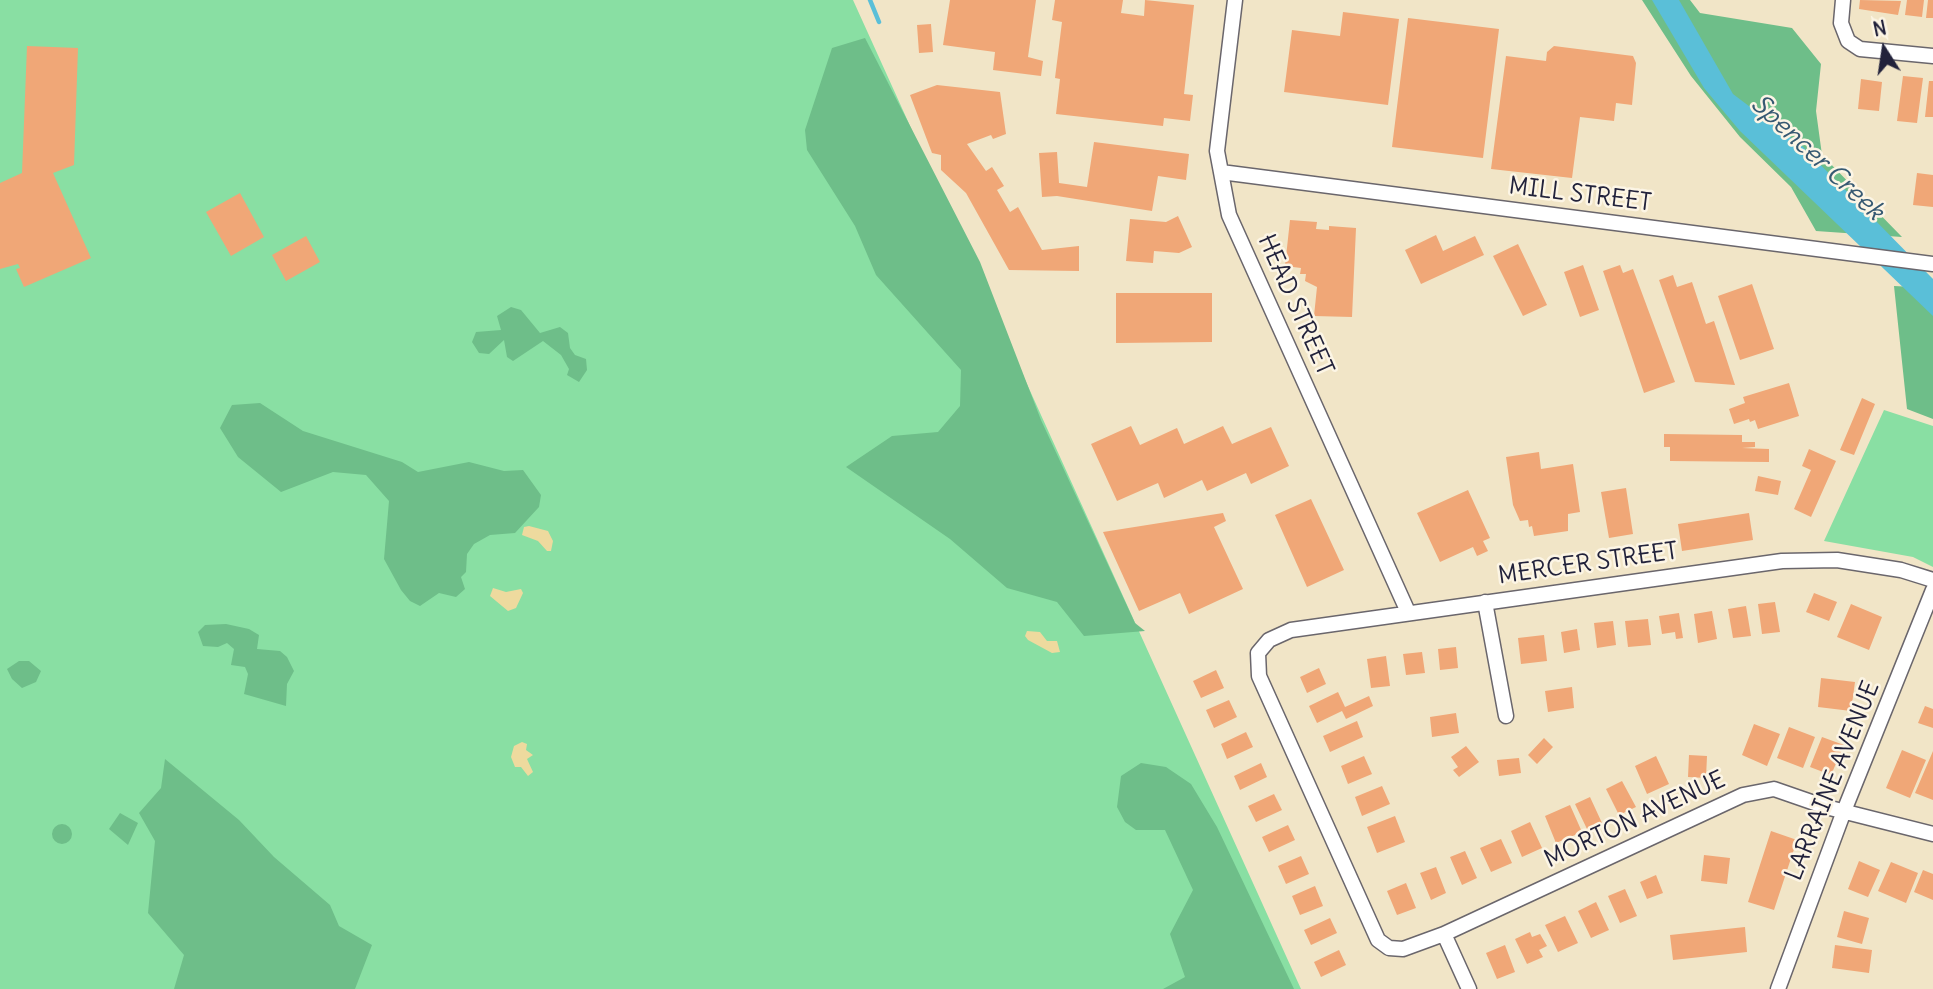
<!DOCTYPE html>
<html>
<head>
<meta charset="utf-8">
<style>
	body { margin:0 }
	#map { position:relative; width:1933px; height:989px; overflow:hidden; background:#f1e5c7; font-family:Delius,sans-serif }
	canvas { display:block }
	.north { position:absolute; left:1849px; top:14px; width:70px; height:70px; -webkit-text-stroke:5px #fcf5e5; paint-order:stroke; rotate:348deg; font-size:19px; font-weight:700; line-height:28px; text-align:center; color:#22223b }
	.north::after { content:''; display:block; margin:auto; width:24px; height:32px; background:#22223b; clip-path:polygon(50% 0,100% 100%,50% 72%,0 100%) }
</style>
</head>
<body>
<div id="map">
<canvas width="1933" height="989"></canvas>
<div class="north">N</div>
</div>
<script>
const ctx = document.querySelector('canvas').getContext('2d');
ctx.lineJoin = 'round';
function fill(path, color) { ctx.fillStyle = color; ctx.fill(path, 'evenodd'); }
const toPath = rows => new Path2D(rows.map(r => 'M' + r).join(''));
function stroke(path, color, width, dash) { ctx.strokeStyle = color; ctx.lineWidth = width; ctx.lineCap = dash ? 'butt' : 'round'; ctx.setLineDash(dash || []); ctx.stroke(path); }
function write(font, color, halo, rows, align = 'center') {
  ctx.font = font + ' Delius,sans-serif'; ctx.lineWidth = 5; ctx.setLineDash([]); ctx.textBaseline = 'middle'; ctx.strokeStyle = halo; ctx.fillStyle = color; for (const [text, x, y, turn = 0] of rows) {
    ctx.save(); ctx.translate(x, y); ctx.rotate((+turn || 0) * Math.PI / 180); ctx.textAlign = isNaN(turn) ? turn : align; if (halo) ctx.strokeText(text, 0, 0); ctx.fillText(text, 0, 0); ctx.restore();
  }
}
const green = toPath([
	[0,0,853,0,1301,989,0,989],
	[1884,410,1933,426,1933,567,1913,557,1824,541]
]);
const forest = toPath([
	[1642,0,1690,0,1700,13,1792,28,1821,64,1816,111,1822,155,1902,237,1816,231,1791,187,1740,137,1691,76],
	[865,38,980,262,1041,420,1135,623,1145,631,1084,636,1057,602,1007,588,950,539,846,467,892,436,938,432,960,406,961,370,876,275,855,226,807,150,805,130,832,48],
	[1894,286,1933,288,1933,419,1907,409],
	[511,307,521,310,540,333,560,327,568,333,570,348,575,355,586,359,587,370,579,382,567,375,569,369,561,355,543,341,513,361,507,357,504,340,489,354,479,353,472,342,476,332,501,330,497,316],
	[260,403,303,431,402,462,418,472,469,462,504,471,523,470,541,495,539,507,515,533,490,535,474,544,467,554,466,572,461,577,465,589,456,597,439,593,420,606,410,601,401,590,384,559,389,501,366,475,333,472,281,492,238,457,220,428,232,405],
	[226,624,249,629,259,635,257,649,280,651,287,657,294,671,287,684,286,706,244,694,248,674,245,667,231,665,234,649,227,643,218,647,203,646,198,632,205,625],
	[19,661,29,661,41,671,36,682,22,688,12,679,7,669],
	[165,759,239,820,274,857,330,905,339,926,372,945,355,989,174,989,184,955,148,913,155,841,139,813,161,788],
	[1141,763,1166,767,1191,784,1217,827,1294,989,1163,989,1185,977,1170,934,1193,890,1165,830,1136,830,1125,822,1117,807,1121,776],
	[120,813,138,823,128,845,109,829],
	'52 834a10 10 0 1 1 20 0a10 10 0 1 1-20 0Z'
]);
const sand = toPath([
	[529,526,548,531,553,541,551,551,547,551,538,541,522,535,524,527],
	[493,588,506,592,521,589,523,593,516,608,508,611,490,596],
	[1027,631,1040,632,1047,641,1057,641,1060,652,1052,653,1028,640,1025,636],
	[522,742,527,744,526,750,533,755,527,759,533,772,528,776,521,767,515,767,511,757,514,746]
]);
const water = toPath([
	[1652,0,1679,0,1733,94,1803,147,1933,279,1933,316,1740,131,1704,88]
]);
const stream = toPath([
	[870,0,879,22]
]);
const building = toPath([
	[950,0,1036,0,1028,57,1043,61,1041,76,993,70,995,52,943,45],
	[1055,0,1123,0,1121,13,1144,16,1145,0,1194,5,1184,94,1193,95,1190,121,1164,118,1163,126,1056,114,1060,79,1055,78,1062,22,1052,20],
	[1860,0,1901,1,1898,15,1859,9],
	[1907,0,1924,0,1922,17,1905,15],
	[1928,0,1933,0,1933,18,1926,18],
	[1343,12,1399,19,1388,105,1284,92,1292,30,1340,36],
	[1408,18,1499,29,1483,158,1392,147],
	[931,24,933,52,919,53,917,25],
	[27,46,78,48,74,165,53,173,91,258,24,287,16,269,20,268,18,264,0,269,0,183,22,173],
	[1554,46,1633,56,1636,63,1632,105,1616,103,1614,121,1580,117,1572,178,1491,169,1506,56,1546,61,1547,52],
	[1903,76,1923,78,1917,123,1897,121],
	[1861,79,1882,82,1879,111,1858,109],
	[1929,81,1933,81,1933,117,1925,117],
	[937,85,1000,92,1006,134,993,139,991,135,967,144,986,171,992,167,1004,186,997,190,1010,212,1018,207,1042,250,1079,246,1079,271,1009,270,966,193,941,170,941,155,932,153,910,95],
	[1094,142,1189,154,1186,180,1158,176,1152,211,1057,196,1042,197,1039,153,1057,152,1059,183,1087,187],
	[1917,173,1933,175,1933,207,1913,205],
	[240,193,264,237,231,256,206,212],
	[1178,216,1192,247,1179,253,1154,251,1153,263,1126,261,1130,219,1166,222],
	[1290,220,1317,222,1316,229,1329,230,1329,226,1356,228,1352,317,1314,316,1317,287,1305,281,1306,274,1300,274,1301,268,1285,266],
	[1436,235,1443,251,1475,236,1484,255,1421,284,1405,250],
	[306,236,320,262,286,281,272,255],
	[1518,244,1547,305,1523,316,1493,256],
	[1583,265,1599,310,1580,317,1564,272],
	[1620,265,1623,273,1633,269,1675,382,1644,393,1603,271],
	[1673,275,1677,287,1692,282,1706,324,1714,321,1735,385,1695,382,1659,280],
	[1752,284,1774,349,1740,360,1718,296],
	[1116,293,1212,293,1212,342,1116,343],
	[1789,383,1799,416,1758,429,1755,420,1750,422,1749,419,1734,424,1729,409,1745,403,1743,397],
	[1862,398,1875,404,1854,455,1840,450],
	[1131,426,1140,445,1177,428,1184,444,1223,426,1232,444,1271,427,1289,466,1251,484,1246,473,1207,491,1202,480,1164,498,1158,483,1117,501,1091,444],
	[1664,434,1742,435,1742,442,1755,442,1755,447,1742,448,1769,449,1769,462,1670,461,1670,447,1664,447],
	[1809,449,1836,461,1811,517,1794,509,1811,470,1802,466],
	[1539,452,1541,469,1573,464,1580,512,1568,514,1568,531,1534,536,1532,526,1529,527,1528,520,1520,521,1513,505,1506,457],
	[1758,476,1781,481,1778,495,1755,491],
	[1626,488,1633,534,1609,538,1601,492],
	[1468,490,1490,538,1483,541,1488,551,1477,556,1473,547,1440,562,1417,513],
	[1311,499,1344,570,1307,587,1275,515],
	[1223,513,1226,521,1214,527,1243,589,1189,614,1180,593,1139,611,1103,532],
	[1749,513,1753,540,1682,551,1678,524],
	[1814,593,1837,602,1829,621,1806,612],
	[1775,602,1780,632,1762,634,1758,604],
	[1851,604,1882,617,1869,650,1837,637],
	[1746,606,1751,636,1733,638,1728,609],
	[1712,611,1717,639,1698,643,1694,614],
	[1679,613,1683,638,1676,639,1675,632,1662,634,1659,616],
	[1648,619,1651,645,1628,647,1625,621],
	[1613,621,1616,645,1597,648,1594,623],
	[1577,629,1580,650,1564,653,1561,632],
	[1544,635,1547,661,1521,664,1518,638],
	[1456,647,1458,668,1440,670,1438,649],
	[1422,652,1425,673,1406,675,1403,654],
	[1386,656,1390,686,1371,688,1367,659],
	[1319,668,1326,684,1307,693,1300,677],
	[1216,670,1224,688,1201,698,1193,681],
	[1821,678,1855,682,1851,711,1818,707],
	[1572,687,1574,708,1548,712,1545,691],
	[1338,692,1345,707,1369,696,1373,706,1346,719,1342,711,1317,723,1309,706],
	[1229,700,1237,717,1214,728,1206,710],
	[1925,706,1933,709,1933,728,1918,723],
	[1456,713,1459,733,1432,737,1430,717],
	[1357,721,1363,737,1330,752,1323,736],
	[1754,724,1780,734,1767,766,1742,755],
	[1789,727,1815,737,1803,768,1777,758],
	[1246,732,1253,747,1227,759,1221,744],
	[1822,737,1844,745,1831,775,1810,767],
	[1544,738,1553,747,1537,764,1528,755],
	[1466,746,1479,762,1459,777,1453,770,1458,767,1451,757],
	[1902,750,1926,760,1910,798,1886,788],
	[1933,751,1933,800,1915,793],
	[1689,755,1707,756,1706,778,1688,777],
	[1364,756,1372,774,1348,784,1341,766],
	[1656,756,1669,784,1647,794,1635,766],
	[1519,758,1521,773,1499,776,1497,760],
	[1261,763,1267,777,1240,790,1234,776],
	[1622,781,1636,807,1619,815,1606,789],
	[1382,786,1390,804,1362,816,1355,797],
	[1274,794,1282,810,1256,822,1248,806],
	[1590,797,1602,823,1587,829,1575,804],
	[1570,805,1582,832,1556,843,1545,816],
	[1395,816,1405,842,1377,853,1367,827],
	[1530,822,1542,848,1522,857,1511,831],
	[1288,825,1295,840,1269,852,1262,837],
	[1771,831,1797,840,1774,910,1748,902],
	[1501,839,1512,863,1491,872,1480,848],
	[1465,851,1477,878,1462,885,1450,857],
	[1704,855,1730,858,1727,884,1701,881],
	[1301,856,1309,874,1286,884,1278,866],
	[1859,861,1880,870,1868,897,1848,889],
	[1891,862,1918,873,1906,903,1878,891],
	[1436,867,1446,893,1431,900,1420,873],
	[1923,870,1933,874,1933,900,1914,892],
	[1656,875,1663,893,1647,899,1640,882],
	[1406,883,1416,908,1397,915,1387,891],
	[1315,886,1323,906,1300,915,1292,896],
	[1625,889,1637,916,1620,923,1608,896],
	[1596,902,1609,930,1591,938,1578,911],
	[1844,911,1869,918,1862,944,1837,937],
	[1565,916,1578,943,1558,952,1545,925],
	[1330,918,1337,933,1311,945,1304,930],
	[1745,927,1747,952,1673,960,1670,935],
	[1530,932,1532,937,1540,934,1547,946,1539,950,1543,957,1527,964,1515,939],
	[1505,945,1515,972,1497,979,1486,953],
	[1835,945,1872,950,1869,973,1832,968],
	[1339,950,1346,965,1321,977,1314,962]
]);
const street = toPath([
	[1235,0,1217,151,1229,215,1408,612],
	[1843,0,1841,23,1848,41,1860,49,1933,56],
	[1221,172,1933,264],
	[1933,580,1901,570,1837,560,1782,561,1291,630,1269,640,1258,653,1259,676,1378,940,1389,948,1403,949,1444,934,1743,795,1774,789,1826,807,1933,834],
	[1485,602,1506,716],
	[1444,934,1469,989],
	[1778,989,1844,811,1933,590]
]);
const streetNames = [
	["MILL STREET",1580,195,7],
	["HEAD STREET",1295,305,66],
	["MERCER STREET",1588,564,-8],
	["LARRAINE AVENUE",1833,781,-68],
	["MORTON AVENUE",1635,820,-25]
];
const waterNames = [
	["Spencer Creek",1817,158,43]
];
fill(green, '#89dfa3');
fill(forest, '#6ebe89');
fill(sand, '#eeda9e');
fill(water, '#5abfd8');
stroke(stream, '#5abfd8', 4.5);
fill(building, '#f0a777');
stroke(street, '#6a666c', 17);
stroke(street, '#fff', 14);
write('24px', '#22223b', '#fcf5e5', streetNames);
write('italic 26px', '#365972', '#fcf5e5', waterNames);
</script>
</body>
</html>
